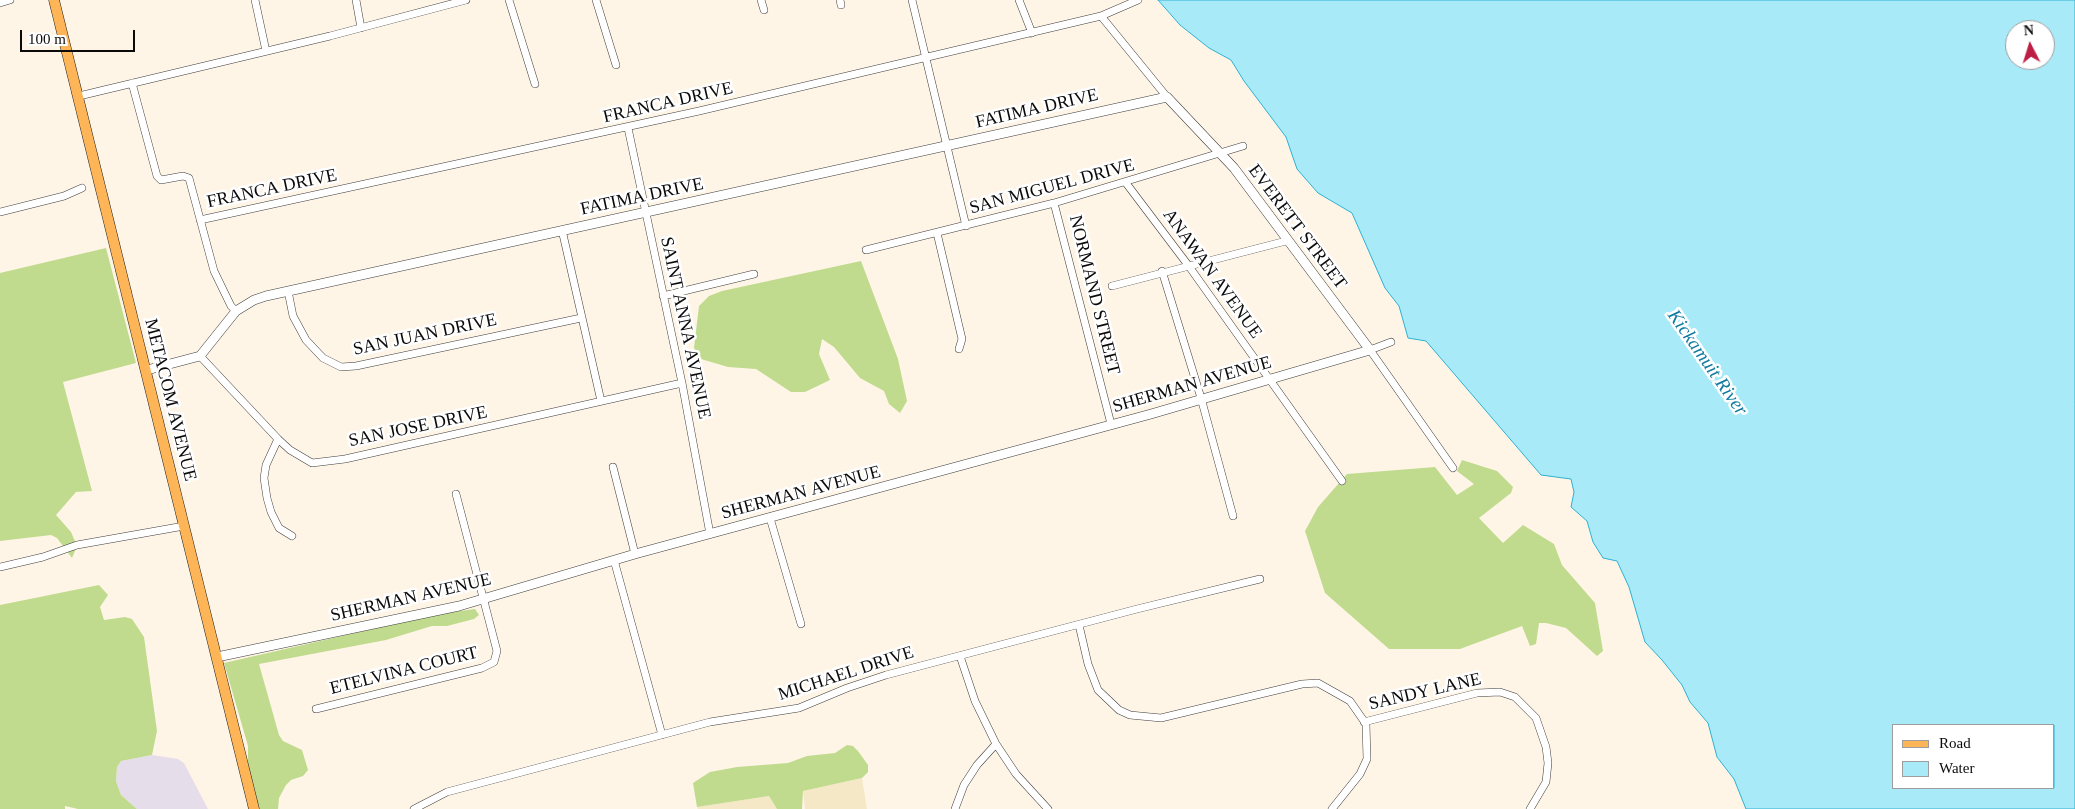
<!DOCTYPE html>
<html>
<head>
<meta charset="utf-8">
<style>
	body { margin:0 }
	#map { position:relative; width:2075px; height:809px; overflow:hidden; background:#fff5e6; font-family:"Times New Roman",serif }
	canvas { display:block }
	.legend { position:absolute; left:1892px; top:724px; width:162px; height:65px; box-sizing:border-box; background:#fff; border:1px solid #9d9d9d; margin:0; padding:6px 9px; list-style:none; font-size:15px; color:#0a0a0a }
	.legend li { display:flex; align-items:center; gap:10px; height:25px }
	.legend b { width:25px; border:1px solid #9d9d9d }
	.north { position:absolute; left:2005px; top:20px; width:50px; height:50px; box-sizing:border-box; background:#fff; border:1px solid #9d9d9d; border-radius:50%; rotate:355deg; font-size:14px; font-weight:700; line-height:20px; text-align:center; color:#0a0a0a }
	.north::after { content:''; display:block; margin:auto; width:18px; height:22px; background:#bd1e45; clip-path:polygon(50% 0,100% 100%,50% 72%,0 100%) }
	.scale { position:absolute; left:20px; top:30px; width:115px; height:22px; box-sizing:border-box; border:2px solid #0a0a0a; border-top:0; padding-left:6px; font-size:15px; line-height:18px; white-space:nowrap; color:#0a0a0a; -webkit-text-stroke:4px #fff; paint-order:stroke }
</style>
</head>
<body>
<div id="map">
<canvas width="2075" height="809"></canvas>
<ul class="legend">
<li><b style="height:6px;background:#feb557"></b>Road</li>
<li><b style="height:14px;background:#a9eaf8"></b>Water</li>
</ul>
<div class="north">N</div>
<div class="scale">100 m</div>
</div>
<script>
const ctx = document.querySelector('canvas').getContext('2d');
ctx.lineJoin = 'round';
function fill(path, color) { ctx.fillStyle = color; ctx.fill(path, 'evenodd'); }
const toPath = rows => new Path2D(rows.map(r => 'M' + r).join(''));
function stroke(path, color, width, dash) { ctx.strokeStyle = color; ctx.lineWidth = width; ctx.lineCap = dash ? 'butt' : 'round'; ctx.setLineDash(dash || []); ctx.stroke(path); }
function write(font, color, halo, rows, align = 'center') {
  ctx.font = font + ' "Times New Roman",serif'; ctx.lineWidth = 5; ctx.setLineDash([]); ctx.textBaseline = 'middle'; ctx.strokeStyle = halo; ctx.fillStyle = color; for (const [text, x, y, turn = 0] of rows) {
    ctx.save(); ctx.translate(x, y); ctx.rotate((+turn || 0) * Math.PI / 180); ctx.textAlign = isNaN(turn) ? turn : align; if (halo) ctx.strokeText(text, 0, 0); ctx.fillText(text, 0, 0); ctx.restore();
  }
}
const industrial = toPath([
	[152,755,178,759,184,763,208,809,137,809,121,795,116,781,117,767,121,761]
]);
const farmland = toPath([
	[862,778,867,809,805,809,803,791],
	[769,796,777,809,698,809,697,807]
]);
const forest = toPath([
	[106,248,136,363,63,382,92,491,76,492,56,515,71,532,77,546,72,558,57,538,51,535,0,541,0,273],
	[861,261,898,359,907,401,900,413,889,404,884,391,860,378,834,347,822,339,819,354,830,380,805,392,791,392,756,369,728,367,701,359,694,348,699,306,709,296,722,291],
	[1462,460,1497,471,1513,487,1511,493,1479,518,1503,543,1523,525,1554,544,1562,565,1595,603,1603,651,1597,656,1566,628,1546,623,1539,623,1536,644,1530,646,1522,626,1460,649,1389,649,1325,593,1305,531,1318,507,1347,474,1435,467,1457,495,1474,484,1457,471],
	[99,585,108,595,100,607,104,620,125,617,132,619,144,637,157,731,152,755,121,761,117,767,116,781,121,795,137,809,78,809,65,806,65,809,0,809,0,605],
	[475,609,479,615,474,619,447,626,432,626,386,640,259,664,279,735,283,741,302,750,308,770,303,776,291,780,286,785,279,798,278,809,258,809,248,774,248,746,224,663,438,614],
	[847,745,853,746,858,751,868,765,868,772,862,778,803,791,802,809,777,809,769,796,697,807,693,783,710,772,737,767,788,763,807,756,835,753]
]);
const water = toPath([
	[1158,0,2075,0,2075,809,1746,809,1734,779,1717,757,1708,723,1690,702,1682,685,1662,660,1645,642,1629,587,1617,561,1603,558,1593,542,1587,521,1571,507,1574,492,1571,479,1541,475,1426,341,1408,338,1399,306,1385,288,1352,213,1318,193,1297,169,1286,137,1244,81,1231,60,1209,48,1180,25,1158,0],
	[2015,30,2045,30,2045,60,2015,60,2015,30],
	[1894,725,2054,725,2054,788,1894,788,1894,725]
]);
const minor = toPath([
	[255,0,266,51],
	[356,0,361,28],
	[509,0,535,84],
	[596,0,616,65],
	[761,0,764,10],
	[840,0,841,5],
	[912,0,966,226],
	[1019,0,1032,33],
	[0,3,10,0],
	[1101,16,1167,97],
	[132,83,157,176,161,180,183,176,189,178,214,271,231,306,236,311],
	[79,96,330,36,466,0],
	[628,128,682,383,710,534],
	[1126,183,1188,265,1342,481],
	[1054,203,1111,424],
	[0,212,64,196,82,188],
	[200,220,699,111,1101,16,1138,0],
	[562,230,601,401],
	[937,233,962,339,959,349],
	[866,250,1054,203,1243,146],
	[1162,271,1201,398,1233,516],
	[1112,286,1286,241],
	[288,291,293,316,306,340,323,358,341,367,356,366,581,318],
	[663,296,754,274],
	[1391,342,1370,350,1453,468],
	[200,356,278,439,290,450,312,463,345,459,682,383],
	[278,439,266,465,264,478,267,498,271,512,279,528,292,536],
	[613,467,635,554],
	[770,518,801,624],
	[614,560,662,735],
	[0,567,43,557,77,545,184,526],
	[1079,625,1088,664,1098,690,1119,710,1130,715,1161,718,1302,684,1318,683,1350,701,1366,724,1367,759,1360,774,1332,809],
	[960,656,975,701,996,744,1016,774,1048,809],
	[316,709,482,668,494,662,497,651,456,494],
	[1364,722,1477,693,1500,692,1515,697,1536,718,1546,747,1548,763,1546,782,1530,809],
	[414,809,447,792,710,722,799,708,847,688,886,675,1137,609,1260,579],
	[955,809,964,785,977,765,996,744]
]);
const tertiary = toPath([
	[147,370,200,356,236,311,254,300,266,296,1167,97,1234,168,1370,350,1151,414,635,554,459,606,217,657]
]);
const primary = toPath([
	[54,0,254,809]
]);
const streetNames = [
	["FRANCA DRIVE",668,103,-13],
	["FATIMA DRIVE",1037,109,-13],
	["SAN MIGUEL DRIVE",1052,187,-15],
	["FRANCA DRIVE",272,189,-12],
	["FATIMA DRIVE",642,197,-12],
	["EVERETT STREET",1297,227,53],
	["ANAWAN AVENUE",1212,274,54],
	["NORMAND STREET",1094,295,76],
	["SAINT ANNA AVENUE",685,328,78],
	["SAN JUAN DRIVE",425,335,-12],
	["SHERMAN AVENUE",1192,385,-16],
	["METACOM AVENUE",170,400,76],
	["SAN JOSE DRIVE",418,427,-12],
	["SHERMAN AVENUE",801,493,-15],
	["SHERMAN AVENUE",411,598,-13],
	["ETELVINA COURT",404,671,-14],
	["MICHAEL DRIVE",846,674,-18],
	["SANDY LANE",1425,692,-13]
];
const waterNames = [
	["Kickamuit River",1707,363,55]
];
fill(industrial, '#e6ddea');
fill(farmland, '#f5e8c6');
fill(forest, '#c0db8e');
fill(water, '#a9eaf8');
stroke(water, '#2eb0d2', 1);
stroke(minor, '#3d3d3d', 8);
stroke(tertiary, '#3d3d3d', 10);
stroke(primary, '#1b1b1b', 11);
stroke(minor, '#fff', 7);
stroke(tertiary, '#fff', 9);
stroke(primary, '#feb557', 10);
write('18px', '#0a0a0a', '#fff', streetNames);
write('italic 19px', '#107b9e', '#fff', waterNames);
</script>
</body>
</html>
